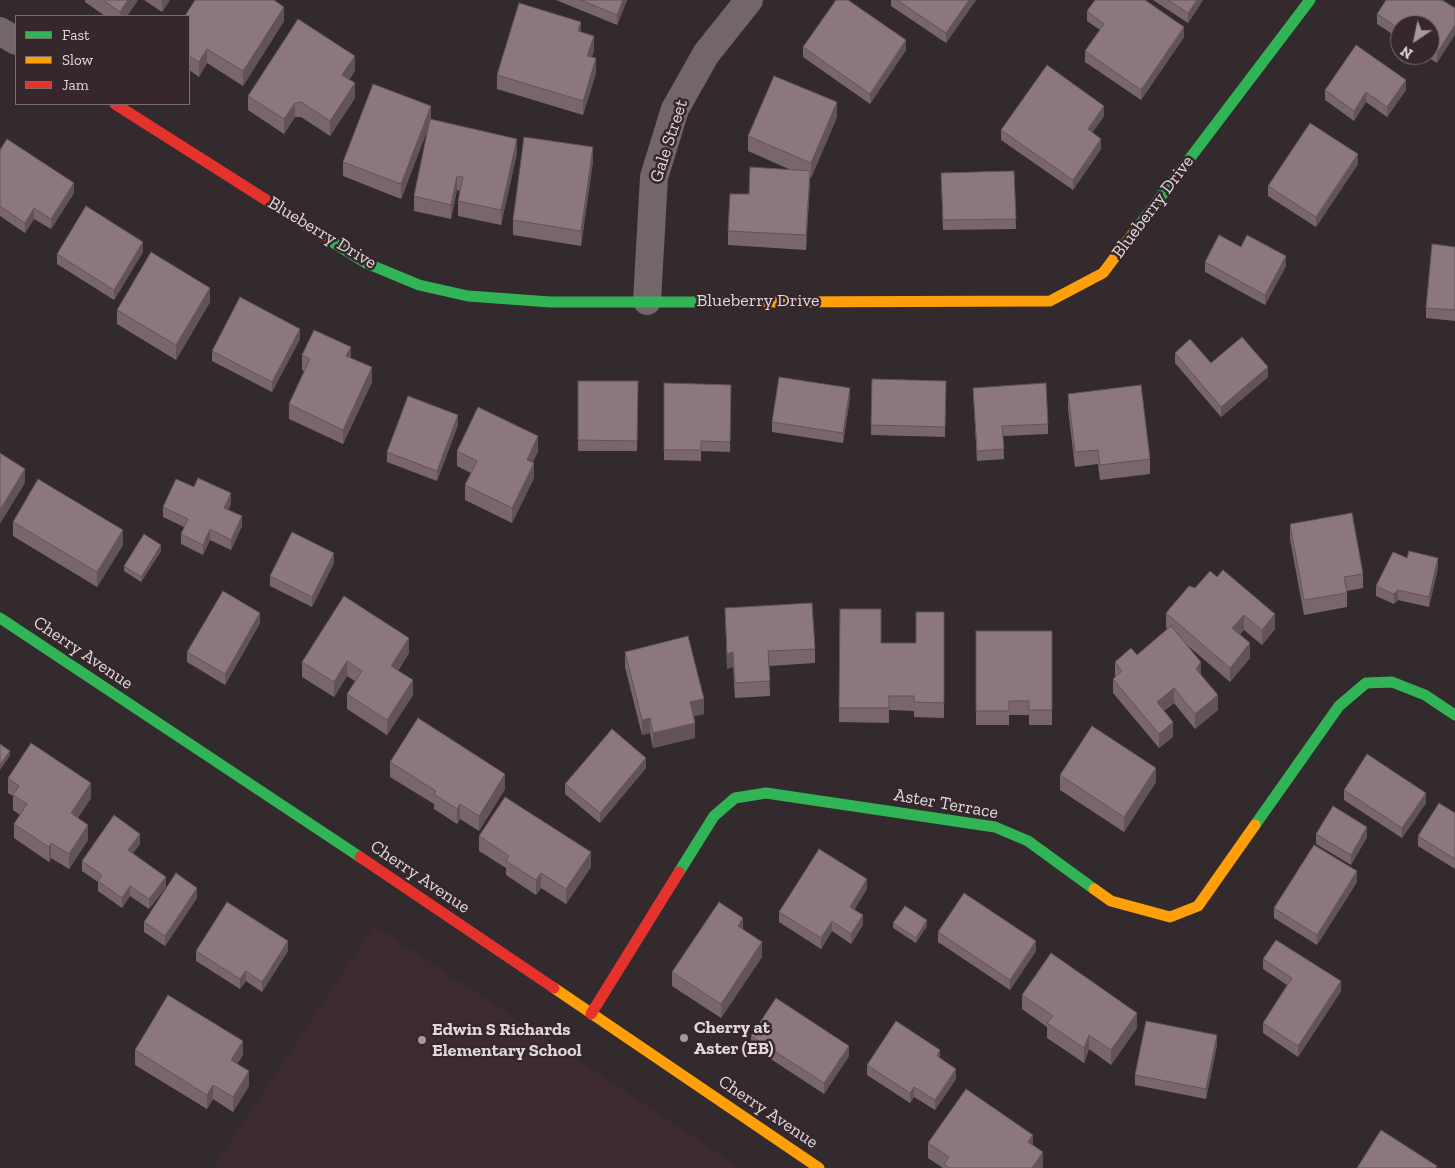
<!DOCTYPE html>
<html>
<head>
<meta charset="utf-8">
<style>
	body { margin:0 }
	#map { position:relative; width:1455px; height:1168px; overflow:hidden; background:#322a2d; font-family:"Zilla Slab",serif }
	canvas { display:block }
	.legend { position:absolute; left:15px; top:15px; width:175px; height:90px; box-sizing:border-box; background:#35272c; border:1px solid #796d71; margin:0; padding:6px 9px; list-style:none; font-size:15px; color:#e0d7d9 }
	.legend li { display:flex; align-items:center; gap:10px; height:25px }
	.legend b { width:25px; border:1px solid #796d71 }
	.north { position:absolute; left:1390px; top:15px; width:50px; height:50px; box-sizing:border-box; background:#35272c; border:1px solid #796d71; border-radius:50%; rotate:214deg; font-size:14px; font-weight:700; line-height:20px; text-align:center; color:#e0d7d9 }
	.north::after { content:''; display:block; margin:auto; width:18px; height:22px; background:#a39a9d; clip-path:polygon(50% 0,100% 100%,50% 72%,0 100%) }
</style>
</head>
<body>
<div id="map">
<canvas width="1455" height="1168"></canvas>
<ul class="legend">
<li><b style="height:6px;background:#30b455"></b>Fast</li>
<li><b style="height:6px;background:#ff9f0a"></b>Slow</li>
<li><b style="height:6px;background:#e5322d"></b>Jam</li>
</ul>
<div class="north">N</div>
</div>
<script>
const ctx = document.querySelector('canvas').getContext('2d');
ctx.lineJoin = 'round';
function fill(path, color) { ctx.fillStyle = color; ctx.fill(path, 'evenodd'); }
const toPath = rows => new Path2D(rows.map(r => 'M' + r).join(''));
function stroke(path, color, width, dash) { ctx.strokeStyle = color; ctx.lineWidth = width; ctx.lineCap = dash ? 'butt' : 'round'; ctx.setLineDash(dash || []); ctx.stroke(path); }
function write(font, color, halo, rows, align = 'center') {
  ctx.font = font + ' "Zilla Slab",serif'; ctx.lineWidth = 5; ctx.setLineDash([]); ctx.textBaseline = 'middle'; ctx.strokeStyle = halo; ctx.fillStyle = color; for (const [text, x, y, turn = 0] of rows) {
    ctx.save(); ctx.translate(x, y); ctx.rotate((+turn || 0) * Math.PI / 180); ctx.textAlign = isNaN(turn) ? turn : align; if (halo) ctx.strokeText(text, 0, 0); ctx.fillText(text, 0, 0); ctx.restore();
  }
}
const built = toPath([
	[374,925,719,1154,739,1168,213,1168]
]);
const street = toPath([
	[0,31,16,41],
	[647,301,654,177,675,109,706,54,749,0]
]);
const fast = toPath([
	[1134,232,1310,0],
	[326,238,366,263,419,285,468,296,550,302,766,302],
	[0,618,360,857],
	[1255,825,1339,706,1366,683,1392,682,1425,695,1455,715],
	[679,872,714,816,735,798,766,793,995,827,1028,841,1094,889]
]);
const slow = toPath([
	[766,302,1050,301,1103,273,1134,232],
	[1094,889,1111,901,1170,917,1198,906,1255,825],
	[554,988,819,1168]
]);
const jam = toPath([
	[115,104,326,238],
	[360,857,554,988],
	[591,1014,679,872]
]);
const wall = toPath([
	[85,0,138,0,127,16,105,16,85,2],
	[144,0,170,0,162,12],
	[556,0,627,0,617,25],
	[891,0,976,0,946,43,891,6],
	[1153,0,1203,0,1188,23],
	[1455,8,1437,63,1425,55,1430,55,1430,25,1400,25,1400,39,1377,24,1377,14],
	[1087,11,1184,37,1141,100,1085,62,1085,51,1100,30,1087,21],
	[189,16,284,21,243,86,207,63,199,77,189,70],
	[581,32,594,50,592,57,596,73,583,115,497,89,497,75],
	[803,47,906,50,870,104,803,57],
	[355,71,349,80,355,98,330,136,301,117,295,117,284,134,248,110,248,96],
	[1325,90,1406,90,1387,117,1366,102,1354,121,1325,100],
	[1104,116,1092,133,1101,149,1073,190,1001,140,1001,130],
	[837,117,811,178,810,177,806,250,728,245,728,231,749,194,791,170,748,151,748,136],
	[431,119,517,153,501,225,458,216,458,201,460,191,457,190,451,219,414,211,414,196,429,126,401,199,343,176,343,162],
	[0,150,74,193,51,229,34,219,25,233,0,216],
	[593,161,581,246,513,235,513,220],
	[1358,164,1316,227,1268,196,1268,186],
	[1014,171,1016,229,943,230,941,173],
	[1241,247,1286,266,1265,305,1205,272,1205,262],
	[1455,247,1455,321,1426,318,1426,308],
	[143,252,114,300,57,264,57,254],
	[210,302,176,360,117,324,117,310],
	[300,339,272,392,212,361,212,351],
	[1175,353,1211,363,1268,377,1221,417,1175,363],
	[302,355,351,358,372,382,343,444,289,419,289,404,304,371,302,370],
	[872,379,946,381,945,437,871,435],
	[578,381,638,381,637,451,578,451],
	[664,383,731,385,730,452,701,451,701,461,664,460],
	[973,388,1048,424,1048,434,1003,436,1004,459,977,461],
	[1068,394,1150,459,1150,474,1100,480,1098,464,1075,467,1068,409],
	[850,398,843,443,772,432,772,422],
	[458,425,437,481,387,462,387,452],
	[457,451,538,451,533,462,534,478,512,523,465,500,465,485,471,473,457,466],
	[231,504,228,510,242,526,231,550,210,540,203,555,181,544,181,534,184,527,163,517,163,507],
	[13,522,123,545,97,587,13,536],
	[1290,524,1363,574,1363,588,1347,591,1347,607,1304,615,1290,539],
	[161,551,141,582,124,571,124,566],
	[1407,558,1438,568,1429,607,1398,600,1394,604,1376,596,1376,586],
	[334,563,312,607,270,586,270,576],
	[1189,586,1275,629,1262,645,1244,630,1240,634,1250,658,1230,682,1186,644,1218,710,1195,729,1174,703,1164,711,1173,737,1159,748,1113,693,1113,679,1115,677,1115,662,1137,655,1167,629,1166,627,1166,613],
	[725,608,815,649,815,663,769,666,770,696,735,698,733,667,727,669],
	[840,609,881,643,916,643,944,612,944,718,914,717,914,711,889,710,889,723,839,722],
	[260,623,225,685,187,662,187,652],
	[976,631,1052,631,1052,725,1029,725,1029,715,1009,715,1009,725,976,725],
	[625,652,704,714,694,716,695,738,653,748,650,733,642,735,625,667],
	[409,653,398,671,413,695,387,735,347,709,347,694,355,681,347,676,334,697,302,677,302,662],
	[390,762,505,789,479,831,460,819,457,824,434,809,434,804,390,777],
	[646,768,600,823,565,794,565,784],
	[1060,775,1156,782,1124,832,1060,790],
	[8,778,91,798,78,818,88,840,69,869,51,858,49,862,14,838,14,824,20,815,13,810,13,796,8,793],
	[1344,790,1426,803,1402,838,1344,800],
	[1455,813,1455,869,1418,846,1418,836],
	[1316,834,1367,837,1351,865,1316,844],
	[479,836,591,867,566,904,541,888,536,895,506,875,506,868,479,851],
	[140,844,133,853,166,887,149,909,130,896,122,908,98,891,98,882,82,871,82,861],
	[1357,882,1317,945,1274,918,1274,908],
	[867,889,854,909,863,925,851,944,832,931,821,949,779,922,779,912],
	[197,898,165,946,144,932,144,922],
	[893,923,927,926,916,943,893,928],
	[938,932,1036,951,1010,990,938,942],
	[196,951,288,951,262,992,246,981,240,989,196,961],
	[762,957,721,1018,672,986,672,972],
	[1263,959,1341,991,1298,1057,1263,1033,1263,1023,1287,985,1263,969],
	[1022,995,1137,1028,1111,1065,1089,1049,1084,1063,1047,1038,1047,1027,1022,1009],
	[751,1036,849,1056,824,1094,751,1046],
	[1217,1045,1206,1099,1135,1085,1135,1075],
	[135,1050,243,1055,237,1064,249,1086,233,1112,213,1099,207,1109,135,1065],
	[940,1059,956,1079,935,1110,914,1097,910,1103,867,1075,867,1065],
	[928,1143,1033,1146,1043,1167,1042,1168,943,1168,928,1158]
]);
const shadedWall = toPath([
	[128,0,138,0,127,16,120,16,120,12],
	[162,0,170,0,162,12],
	[623,0,627,0,617,25,617,15],
	[969,0,976,0,946,43,946,33],
	[1197,0,1203,0,1188,23,1188,13],
	[284,7,284,21,243,86,243,71],
	[581,22,581,36,578,31],
	[1455,25,1455,35,1437,63,1437,53],
	[1184,27,1184,37,1141,100,1141,90],
	[594,36,594,50,587,71,587,56],
	[906,40,906,50,870,104,870,94],
	[207,49,207,63,199,77,199,62],
	[355,56,355,71,342,90,342,75],
	[596,58,596,73,583,115,583,101],
	[1406,80,1406,90,1387,117,1387,107],
	[355,83,355,98,330,136,330,121],
	[1366,92,1366,102,1354,121,1354,111],
	[837,102,837,117,811,178,811,163],
	[295,103,295,117,284,134,284,119],
	[431,106,431,121,401,199,401,184],
	[1104,106,1104,116,1088,139,1088,129],
	[517,139,517,153,501,225,501,210],
	[1101,139,1101,149,1073,190,1073,180],
	[593,147,593,161,581,246,581,231],
	[1358,154,1358,164,1316,227,1316,217],
	[810,171,810,185,806,250,806,235],
	[457,176,457,190,451,219,451,205],
	[74,183,74,193,51,229,51,219],
	[34,208,34,219,25,233,25,223],
	[143,242,143,252,114,300,114,290],
	[1286,256,1286,266,1265,305,1265,295],
	[210,288,210,302,176,360,176,345],
	[300,329,300,339,272,392,272,382],
	[351,347,351,362,346,356],
	[372,367,372,382,343,444,343,430],
	[1268,367,1268,377,1221,417,1221,407],
	[850,388,850,398,843,443,843,433],
	[458,415,458,425,437,481,437,471],
	[538,436,538,451,527,474,527,460],
	[534,463,534,478,512,523,512,508],
	[25,469,25,483,0,524,0,510],
	[231,493,231,504,224,518,224,508],
	[242,516,242,526,231,550,231,540],
	[210,529,210,540,203,555,203,545],
	[123,530,123,545,97,587,97,572],
	[161,545,161,551,141,582,141,577],
	[334,553,334,563,312,607,312,597],
	[1438,558,1438,568,1429,607,1429,597],
	[1398,590,1398,600,1394,604,1394,594],
	[260,613,260,623,225,685,225,674],
	[1275,614,1275,629,1262,645,1262,630],
	[1244,615,1244,630,1232,642,1232,628],
	[409,638,409,653,391,681,391,666],
	[1250,643,1250,658,1230,682,1230,668],
	[733,652,733,667,727,669,727,654],
	[347,661,347,676,334,697,334,682],
	[1201,662,1201,677,1196,669],
	[413,680,413,695,387,735,387,720],
	[1174,688,1174,703,1157,717,1157,702],
	[1218,695,1218,710,1195,729,1195,714],
	[704,699,704,714,690,717,690,702],
	[650,718,650,733,642,735,642,720],
	[1173,722,1173,737,1159,748,1159,734],
	[695,723,695,738,653,748,653,733],
	[10,751,10,756,0,770,0,765],
	[646,758,646,768,600,823,600,813],
	[1156,768,1156,782,1124,832,1124,817],
	[505,774,505,789,479,831,479,816],
	[91,783,91,798,71,828,71,813],
	[1426,793,1426,803,1402,838,1402,828],
	[460,804,460,819,457,824,457,809],
	[88,825,88,840,69,869,69,854],
	[1367,827,1367,837,1351,865,1351,855],
	[140,834,140,844,128,860,128,850],
	[51,843,51,858,49,862,49,847],
	[591,852,591,867,566,904,566,889],
	[1357,871,1357,882,1317,945,1317,935],
	[541,873,541,888,536,895,536,880],
	[166,877,166,887,149,909,149,899],
	[867,879,867,889,850,917,850,907],
	[130,886,130,896,122,908,122,898],
	[197,888,197,898,165,946,165,936],
	[863,915,863,925,851,944,851,934],
	[743,918,743,933,738,926],
	[927,920,927,926,916,943,916,938],
	[832,921,832,931,821,949,821,938],
	[288,941,288,951,262,992,262,982],
	[1036,941,1036,951,1010,990,1010,980],
	[762,942,762,957,721,1018,721,1004],
	[246,971,246,981,240,989,240,979],
	[1341,981,1341,991,1298,1057,1298,1046],
	[1137,1013,1137,1028,1111,1065,1111,1050],
	[1089,1035,1089,1049,1084,1063,1084,1048],
	[1217,1035,1217,1045,1206,1099,1206,1089],
	[243,1041,243,1055,231,1075,231,1060],
	[849,1046,849,1056,824,1094,824,1083],
	[940,1050,940,1061,937,1056],
	[956,1069,956,1079,935,1110,935,1100],
	[249,1071,249,1086,233,1112,233,1097],
	[213,1085,213,1099,207,1109,207,1095],
	[914,1087,914,1097,910,1103,910,1093],
	[1033,1135,1033,1150,1028,1142],
	[1043,1152,1043,1167,1042,1168,1032,1168]
]);
const building = toPath([
	[103,0,128,0,120,12,103,0],
	[195,0,274,0,284,7,243,71,207,49,199,62,189,56,189,16,185,16,195,0],
	[581,0,623,0,617,15,581,0],
	[836,0,848,0,906,40,870,94,803,47,836,0],
	[897,0,969,0,946,33,897,0],
	[1095,0,1145,0,1184,27,1141,90,1085,51,1104,24,1087,11,1095,0],
	[1168,0,1197,0,1188,13,1168,0],
	[1386,0,1442,0,1455,8,1455,25,1437,53,1430,48,1430,25,1400,25,1400,29,1377,14,1386,0],
	[519,3,581,22,578,31,594,36,587,56,596,58,583,101,497,75,519,3],
	[298,19,355,56,342,75,355,83,330,121,301,102,295,103,284,119,248,96,298,19],
	[1356,45,1406,80,1387,107,1366,92,1354,111,1325,90,1356,45],
	[1047,65,1104,106,1088,129,1101,139,1073,180,1001,130,1047,65],
	[774,76,837,102,811,163,748,136,774,76],
	[373,84,431,106,401,184,343,162,373,84],
	[430,119,517,139,501,210,458,201,463,177,457,176,451,205,414,196,430,119],
	[1310,123,1358,154,1316,217,1268,186,1310,123],
	[524,137,593,147,581,231,513,220,524,137],
	[7,139,74,183,51,219,34,208,25,223,0,206,0,150,7,139],
	[750,167,810,171,806,235,728,231,730,194,749,194,750,167],
	[1014,171,1016,219,943,220,941,173,1014,171],
	[86,206,143,242,114,290,57,254,86,206],
	[1219,235,1241,247,1247,235,1286,256,1265,295,1205,262,1219,235],
	[1432,244,1455,247,1455,310,1426,308,1432,244],
	[151,252,210,288,176,345,117,310,151,252],
	[240,297,300,329,272,382,212,351,240,297],
	[314,330,351,347,346,356,372,367,343,430,289,404,310,359,302,355,314,330],
	[1242,337,1268,367,1221,407,1175,353,1190,339,1211,363,1242,337],
	[779,377,850,388,843,433,772,422,779,377],
	[872,379,946,381,945,427,871,425,872,379],
	[578,381,638,381,637,441,578,440,578,381],
	[664,383,731,385,730,442,701,441,701,450,664,450,664,383],
	[1046,383,1048,424,1002,426,1004,449,977,451,973,388,1046,383],
	[1141,385,1150,459,1100,465,1098,450,1075,452,1068,394,1141,385],
	[408,396,458,415,437,471,387,452,408,396],
	[478,407,538,436,527,460,534,463,512,508,465,485,477,461,457,451,478,407],
	[0,453,25,469,0,510,0,453],
	[198,478,231,493,224,508,242,516,231,540,210,529,203,545,181,534,188,519,163,507,176,479,194,487,198,478],
	[38,479,123,530,97,572,13,522,38,479],
	[1352,513,1363,574,1344,577,1347,593,1304,600,1290,524,1352,513],
	[292,532,334,553,312,597,270,576,292,532],
	[144,534,161,545,141,577,124,566,144,534],
	[1409,551,1438,558,1429,597,1398,590,1394,594,1376,586,1393,552,1407,558,1409,551],
	[1223,570,1275,614,1262,630,1244,615,1232,628,1250,643,1230,668,1166,613,1189,586,1195,588,1210,571,1217,577,1223,570],
	[223,591,260,613,225,674,187,652,223,591],
	[344,596,409,638,391,666,413,680,387,720,347,694,362,671,347,661,334,682,302,662,344,596],
	[812,603,815,649,768,651,770,681,735,683,733,652,727,654,725,608,812,603],
	[840,609,881,609,881,643,916,643,916,612,944,612,944,703,914,702,914,696,889,696,889,708,839,708,840,609],
	[1171,626,1201,662,1196,669,1218,695,1195,714,1174,688,1157,702,1173,722,1159,734,1113,679,1122,671,1115,662,1131,648,1137,655,1171,626],
	[976,631,1052,631,1052,710,1029,710,1029,701,1009,701,1009,711,976,711,976,631],
	[688,636,704,699,690,702,695,723,653,733,650,718,642,720,625,652,688,636],
	[418,718,505,774,479,816,460,804,457,809,434,794,436,791,390,762,418,718],
	[1092,726,1156,768,1124,817,1060,775,1092,726],
	[612,729,646,758,600,813,565,784,612,729],
	[31,743,91,783,71,813,88,825,69,854,51,843,49,847,14,824,27,804,13,795,19,786,8,778,31,743],
	[0,744,10,751,0,765,0,744],
	[1367,754,1426,793,1402,828,1344,790,1367,754],
	[505,797,591,852,566,889,541,873,536,880,506,861,509,856,479,836,505,797],
	[1439,803,1455,813,1455,859,1418,836,1439,803],
	[1333,806,1367,827,1351,855,1316,834,1333,806],
	[114,815,140,834,128,850,166,877,149,899,130,886,122,898,98,881,102,875,82,861,114,815],
	[1314,845,1357,871,1317,935,1274,908,1314,845],
	[819,849,867,879,850,907,863,915,851,934,832,921,821,938,779,912,819,849],
	[176,873,197,888,165,936,144,922,176,873],
	[964,893,1036,941,1010,980,938,932,964,893],
	[227,902,288,941,262,982,246,971,240,979,196,951,227,902],
	[719,902,743,918,738,926,762,942,721,1004,672,972,719,902],
	[905,906,927,920,916,938,893,923,905,906],
	[1276,940,1341,981,1298,1046,1263,1023,1292,978,1263,959,1276,940],
	[1051,953,1137,1013,1111,1050,1089,1035,1084,1048,1047,1023,1053,1016,1022,995,1051,953],
	[168,995,243,1041,231,1060,249,1071,233,1097,213,1085,207,1095,135,1050,168,995],
	[776,998,849,1046,824,1083,751,1036,776,998],
	[896,1021,940,1050,937,1056,956,1069,935,1100,914,1087,910,1093,867,1065,896,1021],
	[1146,1021,1217,1035,1206,1089,1135,1075,1146,1021],
	[966,1089,1033,1135,1028,1142,1043,1152,1032,1168,949,1168,944,1164,949,1157,928,1143,966,1089],
	[1381,1130,1437,1166,1436,1168,1357,1168,1381,1130]
]);
const markers = [
	[684,1038,5,"#a39a9d"],
	[422,1040,5,"#a39a9d"]
];
const streetNames = [
	["Gale Street",669,141,-72],
	["Blueberry Drive",1153,207,-53],
	["Blueberry Drive",322,233,31],
	["Blueberry Drive",758,301],
	["Cherry Avenue",83,653,34],
	["Aster Terrace",946,804,10],
	["Cherry Avenue",420,877,34],
	["Cherry Avenue",768,1112,34]
];
const poiNames = [
	["Cherry at",694,1028],
	["Aster (EB)",694,1049],
	["Edwin S Richards",432,1030],
	["Elementary School",432,1051]
];
fill(built, '#3d2b30');
stroke(street, '#726669', 28);
stroke(fast, '#30b455', 11);
stroke(slow, '#ff9f0a', 11);
stroke(jam, '#e5322d', 11);
fill(wall, '#78666c');
fill(shadedWall, '#625358');
fill(building, '#8c777e');
stroke(building, '#625358', 1);
for (const [x, y, r, color] of markers) { const dot = new Path2D(); dot.arc(x, y, r, 0, 2 * Math.PI); ctx.fillStyle = color; ctx.fill(dot); stroke(dot, '#35272c', 2); }
write('18px', '#e0d7d9', '#35272c', streetNames);
write('bold 18px', '#e0d7d9', '#35272c', poiNames, 'left');
</script>
</body>
</html>
